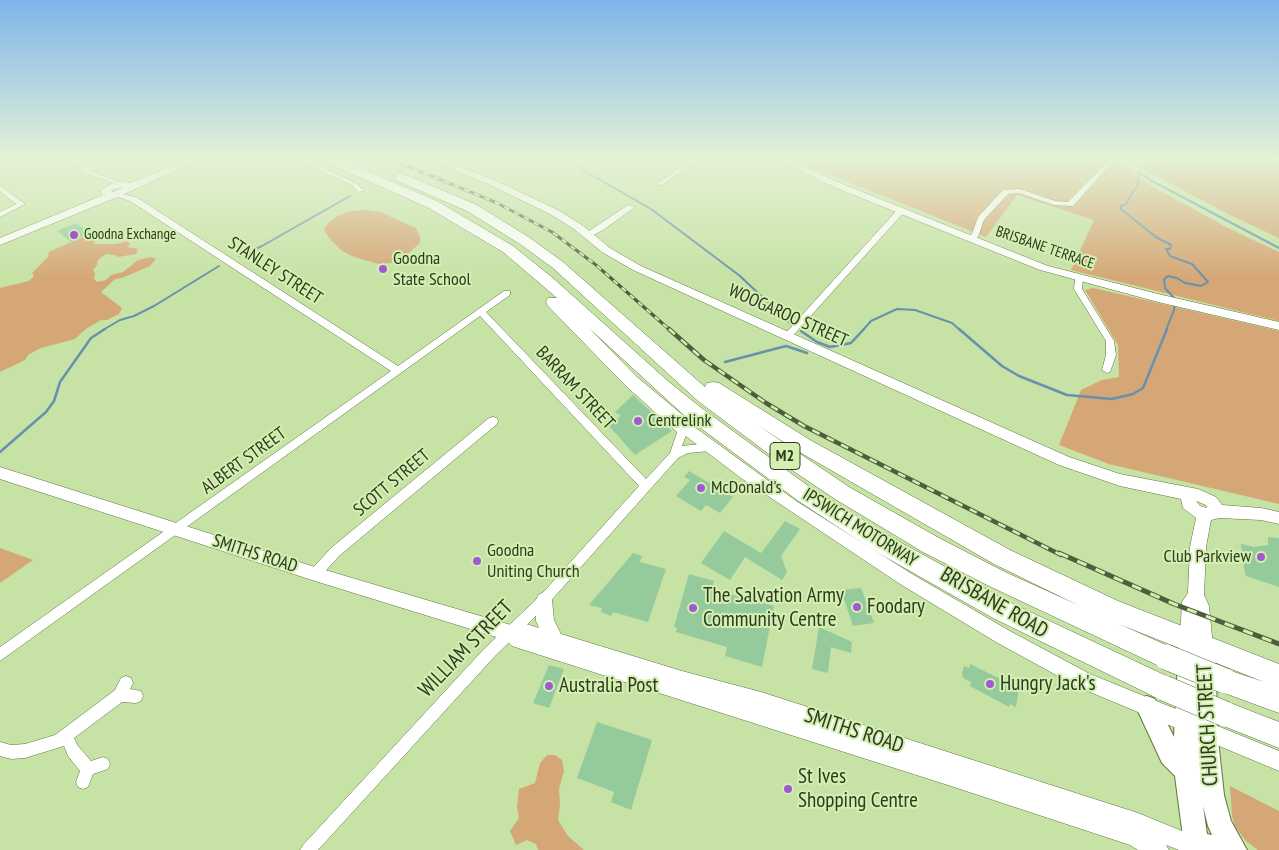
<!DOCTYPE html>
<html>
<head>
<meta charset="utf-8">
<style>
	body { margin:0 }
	canvas { display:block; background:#c6e2a4 }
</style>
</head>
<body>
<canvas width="1279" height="850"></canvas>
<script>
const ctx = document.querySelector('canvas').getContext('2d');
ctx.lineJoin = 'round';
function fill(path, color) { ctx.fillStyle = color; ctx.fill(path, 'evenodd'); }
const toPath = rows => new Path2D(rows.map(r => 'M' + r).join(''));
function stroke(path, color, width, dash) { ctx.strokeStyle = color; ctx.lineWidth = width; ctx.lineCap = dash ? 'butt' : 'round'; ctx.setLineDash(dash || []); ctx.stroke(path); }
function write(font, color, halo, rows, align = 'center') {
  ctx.font = font + ' "PT Sans Narrow",sans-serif'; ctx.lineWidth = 4; ctx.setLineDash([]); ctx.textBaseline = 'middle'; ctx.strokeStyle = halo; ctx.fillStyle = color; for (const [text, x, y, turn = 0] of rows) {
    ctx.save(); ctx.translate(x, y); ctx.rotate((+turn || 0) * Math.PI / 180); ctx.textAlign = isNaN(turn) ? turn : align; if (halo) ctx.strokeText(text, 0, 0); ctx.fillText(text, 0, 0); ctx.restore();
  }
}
const green = toPath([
	[793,160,1100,160,1120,164,1148,184,1228,228,1279,252,1279,321,1071,270,1094,220,1017,195,986,237],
	[1142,160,1279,161,1279,238,1228,214,1147,171,1137,164],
	[366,210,380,212,416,228,420,236,420,243,400,261,390,263,379,264,354,257,342,251,329,238,324,229,330,221,339,215,352,211],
	[87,235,92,235,96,237,94,244,117,244,127,241,130,244,127,247,138,249,136,254,118,257,115,255,106,254,98,260,97,265,93,270,95,274,94,279,97,282,106,280,111,275,123,272,138,260,151,257,156,259,150,266,122,278,115,279,101,292,122,308,119,314,107,320,101,320,86,329,75,339,41,348,28,355,25,360,0,372,0,288,29,281,34,276,32,273,48,257,49,252],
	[1093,288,1279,331,1279,504,1109,464,1059,445,1081,390,1102,380,1119,377,1118,345,1085,290],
	[0,548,33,560,0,583],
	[547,755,555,755,562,760,564,771,559,789,560,804,558,820,568,836,584,850,538,850,536,844,527,840,516,845,510,831,519,818,517,807,519,789,535,783,540,763],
	[1230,786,1279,811,1279,850,1258,850,1246,841,1235,827,1232,816]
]);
const streamFar1 = toPath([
	[582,160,581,169,651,209,740,276,793,326],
	[1137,171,1150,180,1279,248],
	[1139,172,1137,188,1133,191,1126,204,1121,206,1121,209,1156,237,1171,245,1170,249,1166,249,1170,256,1192,264,1208,282,1201,286,1185,283,1177,278,1168,276,1164,279,1165,288,1175,299,1174,310,1166,330],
	[239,256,262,246,350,196],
	[103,330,120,320,134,316,154,306,219,266],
	[863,330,871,321,897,309,915,310,952,323,960,330]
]);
const stream = toPath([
	[959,329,1002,366,1019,376,1067,395,1112,399,1133,394,1143,388,1167,329],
	[801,331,817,342,830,347,851,343,864,329],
	[725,362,786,346,807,353],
	[0,452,46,412,54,401,60,382,91,338,105,329]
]);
const building = toPath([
	[76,223,90,233,71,242,57,231],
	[633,395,672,431,635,455,609,426,621,416,615,412],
	[689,471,733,497,720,513,706,505,701,511,676,496,690,480,684,477],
	[785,521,800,529,781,556,787,572,782,580,745,557,730,580,701,563,724,531,761,553],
	[1268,537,1279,538,1279,587,1246,576,1244,568,1241,544,1254,547,1268,545],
	[633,553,642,556,640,562,666,569,648,622,613,612,611,616,601,612,602,608,589,605],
	[689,574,714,581,712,589,774,606,762,667,725,656,727,647,676,632,677,628,674,627],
	[861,588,874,623,853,626,841,590],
	[819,627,852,642,851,653,831,647,828,673,812,669],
	[970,664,1019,688,1016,707,1010,704,1009,707,970,686,971,682,963,678,962,673,964,666,969,668],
	[549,665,564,669,549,708,533,703],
	[597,722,652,740,631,810,611,802,614,792,577,778]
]);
const street = toPath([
	[74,160,80,160,88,170,123,184,118,185,84,172,74,160],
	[297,160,305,160,356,183,364,191,358,192,352,185,297,160],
	[690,160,697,160,662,185,658,185,658,183,690,160],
	[1110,160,1113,162,1112,163,1073,206,1054,205,1019,193,1008,194,984,220,978,237,970,241,966,239,972,234,978,217,1003,190,1020,189,1055,201,1068,202,1108,161,1110,160],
	[0,186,25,204,0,217,0,212,16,204,0,191,0,186],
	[114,192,136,197,398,366,504,291,510,291,510,295,486,312,646,479,670,453,680,424,688,424,689,427,682,446,709,443,713,444,714,447,713,450,709,451,688,453,678,458,548,604,494,657,318,850,300,850,303,845,484,649,540,596,639,486,480,316,0,661,0,647,391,371,130,201,114,196,114,192],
	[628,205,635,207,603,230,590,237,584,237,583,235,628,205],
	[898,209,905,211,790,339,784,339,783,337,784,335,898,209],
	[1079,275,1083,278,1082,289,1114,341,1116,355,1110,372,1107,373,1102,370,1106,355,1106,341,1074,289,1075,278,1079,275],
	[493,417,497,418,498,421,497,424,339,556,319,578,315,579,311,578,309,574,311,570,331,548,489,418,493,417],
	[126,676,131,678,133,683,130,689,141,691,143,696,141,701,136,703,122,702,74,738,78,746,91,761,103,757,108,759,110,764,108,769,93,774,88,787,83,789,78,787,76,782,80,771,68,756,64,746,25,758,11,759,0,756,0,742,11,745,25,744,55,735,115,690,121,678,126,676]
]);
const secondary = toPath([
	[187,160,199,160,120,196,0,245,0,238,103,195,100,192,106,186,120,181,130,183,187,160],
	[123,187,114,192,111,191,112,190,123,187],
	[430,160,443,160,494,180,558,210,582,225,610,248,641,266,1069,457,1120,474,1198,489,1216,497,1222,505,1261,508,1279,512,1279,524,1261,520,1220,518,1211,520,1206,547,1204,595,1209,606,1213,647,1210,653,1204,655,1198,653,1195,647,1189,649,1183,647,1180,641,1182,602,1188,593,1190,547,1196,518,1183,508,1181,499,1120,486,1059,465,633,270,602,252,574,229,550,214,488,184,430,160],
	[1196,501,1206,505,1207,508,1200,506,1196,501],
	[777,160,789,160,840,183,1048,266,1158,294,1279,322,1279,330,1158,302,1040,270,834,187,777,160],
	[684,422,689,423,796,501,912,574,1008,630,1090,674,1279,751,1279,771,1078,687,996,642,900,584,741,478,679,431,677,427,679,423,684,422],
	[0,467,315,567,511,625,526,624,539,628,536,621,536,600,538,595,544,592,550,595,552,600,554,620,561,634,682,671,761,692,1138,813,1199,838,1203,845,1200,850,1179,850,1166,845,1169,850,1138,850,1130,845,954,787,518,648,512,646,506,640,315,581,0,479,0,467]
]);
const primary = toPath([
	[1189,631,1196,634,1199,641,1199,656,1205,654,1212,657,1216,664,1217,731,1224,795,1231,821,1247,850,1178,850,1183,837,1175,776,1162,763,1136,707,1139,699,1147,696,1155,699,1174,737,1179,641,1182,634,1189,631],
	[1203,806,1208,826,1212,835,1207,834,1203,806]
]);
const highway = toPath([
	[325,160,341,160,437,201,513,246,554,279,669,382,700,407,811,488,889,536,1009,602,1173,679,1176,688,1173,697,1164,700,1155,697,993,618,873,550,797,500,686,417,589,328,637,377,691,422,693,427,691,432,684,434,677,432,625,385,548,306,546,302,548,298,557,298,503,252,427,207,327,163,325,160],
	[401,173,477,205,530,238,563,262,705,387,707,383,713,382,719,383,810,440,1010,550,1118,601,1279,664,1279,713,1216,690,1213,681,1216,672,1225,669,1264,682,1119,624,1175,649,1178,657,1175,665,1166,669,1157,665,989,586,923,552,835,499,777,460,698,401,553,268,520,244,467,211,396,180,395,177,396,174,401,173],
	[756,424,796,450,994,564,1080,606,1005,572,939,538,849,487,756,424],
	[1225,701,1279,722,1279,748,1216,723,1212,714,1216,705,1225,701]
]);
const railFar2 = toPath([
	[393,160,497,203,552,232,596,265,670,330]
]);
const railFar1 = toPath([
	[669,329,704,360,766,403,804,426,1061,555]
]);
const rail = toPath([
	[1059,553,1174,604,1279,644]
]);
const highwayBridge = toPath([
	[1166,657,1225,681],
	[1164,688,1225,714]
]);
const markers = [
	[74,235,5,"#9d5bd1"],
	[383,269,5,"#9d5bd1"],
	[638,421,5,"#9d5bd1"],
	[701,488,5,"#9d5bd1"],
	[1261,557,5,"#9d5bd1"],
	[477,561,5,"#9d5bd1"],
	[857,607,5,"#9d5bd1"],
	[693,608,5,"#9d5bd1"],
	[990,684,5,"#9d5bd1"],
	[549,686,5,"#9d5bd1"],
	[788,789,5,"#9d5bd1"]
];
const farPoinames = [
	["Goodna Exchange",84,235]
];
const farStreetnames = [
	["BRISBANE TERRACE",1045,248,19]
];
const shields = [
	[785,456,30]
];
const shieldNames = [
	["M2",785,456]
];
const poiNames = [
	["Goodna",393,259],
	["State School",393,280],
	["Centrelink",648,421],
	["McDonald's",711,488],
	["Goodna",487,551],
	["Uniting Church",487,572],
	["Club Parkview",1251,557,"right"]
];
const streetNames = [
	["STANLEY STREET",275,271,33],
	["WOOGAROO STREET",788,316,24],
	["BARRAM STREET",575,388,47],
	["ALBERT STREET",244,461,-36],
	["SCOTT STREET",392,483,-40],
	["IPSWICH MOTORWAY",860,528,32],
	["SMITHS ROAD",255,554,18]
];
const nearPoinames = [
	["The Salvation Army",703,596],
	["Community Centre",703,620],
	["Foodary",867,607],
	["Hungry Jack's",1000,684],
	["Australia Post",559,686],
	["St Ives",798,777],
	["Shopping Centre",798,801]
];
const nearStreetnames = [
	["BRISBANE ROAD",994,603,30],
	["WILLIAM STREET",466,649,-46],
	["CHURCH STREET",1208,725,-93],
	["SMITHS ROAD",854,731,18]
];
fill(green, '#d6a776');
stroke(streamFar1, '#6791af', 2);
stroke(stream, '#6791af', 2.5);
fill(building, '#95cb9c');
stroke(street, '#5e763c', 1);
stroke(secondary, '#5e763c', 1);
stroke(primary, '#5e763c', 2);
stroke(highway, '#5e763c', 1);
fill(street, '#fff');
fill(secondary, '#fff');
fill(primary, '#fff');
fill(highway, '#fff');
stroke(railFar2, '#4f5d3c', 3);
stroke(railFar1, '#4f5d3c', 4.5);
stroke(rail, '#4f5d3c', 5);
stroke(railFar2, '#d3efb1', 2, [5.5]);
stroke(railFar1, '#d3efb1', 2.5, [8]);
stroke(rail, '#d3efb1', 3, [10]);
stroke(highwayBridge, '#5e763c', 26, []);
stroke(highwayBridge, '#fff', 25);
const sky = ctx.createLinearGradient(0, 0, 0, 279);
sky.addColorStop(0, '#7eb5ea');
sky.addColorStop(0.57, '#e5f2d6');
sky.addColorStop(1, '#e5f2d600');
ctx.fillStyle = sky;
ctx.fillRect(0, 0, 1279, 279);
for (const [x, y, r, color] of markers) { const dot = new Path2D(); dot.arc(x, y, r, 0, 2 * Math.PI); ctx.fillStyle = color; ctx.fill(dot); stroke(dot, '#d3efb1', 2); }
write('15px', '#2e3920', '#d3efb1', farPoinames, 'left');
write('15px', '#2e3920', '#d3efb1', farStreetnames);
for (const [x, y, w] of shields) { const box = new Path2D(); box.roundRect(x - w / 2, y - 13.5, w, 27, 4); ctx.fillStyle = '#d3efb1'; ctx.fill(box); stroke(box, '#2e3920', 1); }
write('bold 16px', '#2e3920', null, shieldNames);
write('18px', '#2e3920', '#d3efb1', poiNames, 'left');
write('18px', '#2e3920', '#d3efb1', streetNames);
write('21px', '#2e3920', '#d3efb1', nearPoinames, 'left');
write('21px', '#2e3920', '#d3efb1', nearStreetnames);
</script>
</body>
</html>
